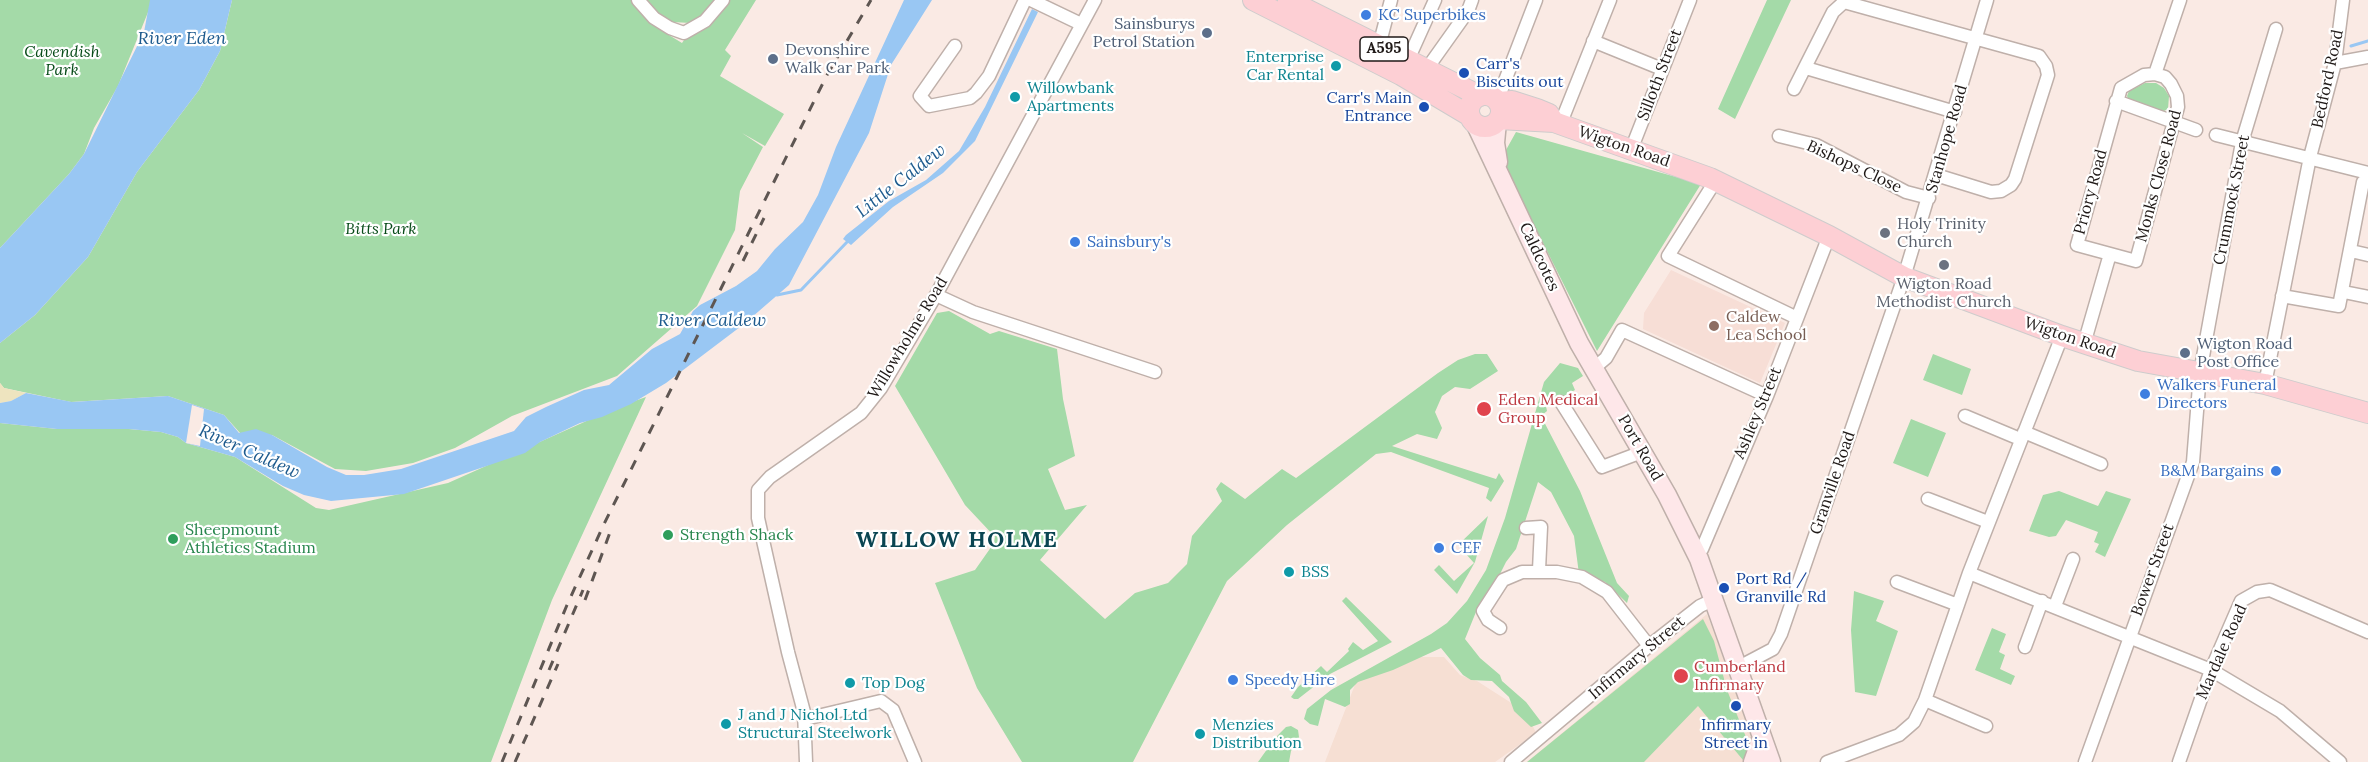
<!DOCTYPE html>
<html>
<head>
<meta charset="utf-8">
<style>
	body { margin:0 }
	canvas { display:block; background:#faeae4 }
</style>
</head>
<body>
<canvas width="2368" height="762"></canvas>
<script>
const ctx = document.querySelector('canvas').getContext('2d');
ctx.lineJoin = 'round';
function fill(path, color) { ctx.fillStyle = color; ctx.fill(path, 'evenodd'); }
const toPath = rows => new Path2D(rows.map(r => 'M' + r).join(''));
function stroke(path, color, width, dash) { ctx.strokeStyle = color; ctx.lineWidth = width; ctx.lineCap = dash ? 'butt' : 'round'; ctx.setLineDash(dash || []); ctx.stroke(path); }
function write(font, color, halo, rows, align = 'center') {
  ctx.font = font + ' Lora,serif'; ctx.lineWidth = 4.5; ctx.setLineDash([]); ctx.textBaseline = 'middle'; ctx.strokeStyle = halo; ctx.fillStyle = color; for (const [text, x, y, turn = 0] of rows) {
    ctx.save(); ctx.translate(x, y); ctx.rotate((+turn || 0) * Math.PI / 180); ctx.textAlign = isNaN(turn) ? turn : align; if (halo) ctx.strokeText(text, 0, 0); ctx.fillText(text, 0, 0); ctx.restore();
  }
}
const education = toPath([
	[1671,270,1785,323,1760,383,1643,329,1644,313]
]);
const medical = toPath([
	[1707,614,1762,762,1527,762,1556,738],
	[1413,657,1444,657,1460,675,1477,681,1527,713,1536,733,1495,762,1325,762,1356,682]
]);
const green = toPath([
	[0,0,153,0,118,86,94,128,84,154,69,174,0,248],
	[232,0,633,0,654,26,682,43,689,33,691,23,672,22,658,17,643,0,756,0,725,50,731,56,720,76,784,114,765,146,742,133,763,147,740,191,735,230,697,306,617,376,512,416,455,448,413,463,366,471,335,469,272,435,240,433,224,415,168,396,71,402,4,388,0,383,0,343,35,315,88,257,137,172,199,90,220,51],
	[1767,0,1791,0,1735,119,1718,109],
	[2145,83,2156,83,2164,88,2169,96,2168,109,2164,111,2129,101,2127,96,2129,91],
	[1516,132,1701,184,1597,351,1501,159],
	[949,311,990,334,999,331,1057,349,1063,399,1075,456,1048,469,1065,510,1087,505,1040,560,1105,619,1135,593,1168,583,1187,564,1192,536,1222,501,1216,489,1221,482,1245,499,1282,469,1296,478,1438,373,1458,360,1475,354,1487,354,1498,371,1470,389,1455,387,1442,396,1435,412,1442,428,1437,439,1417,434,1392,446,1496,479,1499,473,1504,481,1491,502,1486,498,1489,488,1391,452,1376,454,1287,525,1227,581,1133,762,1022,762,977,688,935,583,975,570,994,543,995,537,965,505,895,386,937,313],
	[1933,354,1971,369,1962,395,1923,380],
	[1560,363,1578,368,1583,376,1572,383,1575,390,1546,406,1547,411,1541,416,1580,491,1617,583,1629,596,1627,603,1605,582,1579,574,1574,536,1551,492,1538,482,1516,549,1506,562,1489,596,1478,607,1465,639,1480,658,1500,675,1502,681,1526,702,1542,723,1531,727,1514,711,1509,697,1492,681,1471,680,1463,675,1441,648,1393,670,1358,682,1350,690,1350,704,1345,707,1325,699,1318,726,1310,724,1304,719,1307,709,1331,690,1431,634,1447,623,1467,601,1486,570,1505,518,1544,382],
	[646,397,552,600,491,762,0,762,0,423,57,429,129,429,161,432,178,437,186,443,235,457,316,508,329,510,448,483,620,406],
	[1911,419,1946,433,1928,477,1893,463],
	[2059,491,2098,506,2106,491,2131,499,2105,557,2095,552,2099,544,2094,542,2098,532,2066,520,2056,536,2049,537,2029,531,2043,495],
	[1488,516,1475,562,1457,594,1434,570,1439,565,1454,581,1474,563,1458,545],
	[1854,591,1884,601,1876,621,1898,631,1876,696,1855,692,1851,630],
	[1346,597,1392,642,1330,674,1298,699,1294,699,1291,697,1298,687,1321,666,1327,672,1349,651,1348,649,1353,642,1363,650,1378,641,1342,601],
	[1703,619,1714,641,1727,690,1750,747,1743,760,1698,706,1644,762,1527,762],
	[1992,628,2006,634,1999,652,2005,655,2000,669,2015,676,2011,685,1975,670],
	[1291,726,1298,730,1299,737,1291,751,1289,762,1258,762,1275,738,1286,727]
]);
const sand = toPath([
	[0,383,4,388,26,393,11,401,0,403]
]);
const water = toPath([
	[150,0,232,0,220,51,199,90,137,172,88,257,35,315,0,343,0,248,69,174,84,154,144,32],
	[904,0,932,0,891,65,869,133,789,285,744,324,666,383,631,404,602,417,580,423,540,442,525,453,404,494,331,501,304,495,283,486,235,457,186,443,178,437,161,432,129,429,57,429,0,423,0,403,11,401,26,393,72,402,168,396,224,415,239,433,256,429,272,435,327,467,346,475,364,475,401,469,514,431,526,417,546,407,584,390,609,385,652,349,680,334,693,311,700,305,736,286,757,271,775,249,803,222,818,195,836,147],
	[1032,9,1038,12,975,141,943,173,893,207,851,245,843,239,846,235,889,201,926,180,959,151,985,107]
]);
const pier = toPath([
	[192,405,204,409,200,446,186,443]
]);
const stream = toPath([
	[2351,46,2368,41],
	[777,295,801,290,848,241]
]);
const minor = toPath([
	[638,0,654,18,670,28,684,33,705,21,723,0],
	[1031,0,1081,24],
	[1593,41,1662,69],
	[955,46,920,96,929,106,970,98,976,93,989,76,1025,0],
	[1379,46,1391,0],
	[1408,60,1435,0],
	[2335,63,2368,57],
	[1806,68,1955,112],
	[1426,70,1468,11,1472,0],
	[2155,74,2165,77,2171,84,2177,96,2178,107,2136,261,2077,245,2121,88,2144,75,2155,74],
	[2155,74,2180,0],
	[1794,89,1833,12,1844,2,2039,56,2046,66,2048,75,2015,179,2011,185,2001,191,1991,192,1936,175],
	[1495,98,1501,91,1536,0],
	[2116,101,2196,130],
	[1560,125,1610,0],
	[2216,135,2368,173],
	[1779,136,1816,145,1906,192,1929,198],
	[1631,150,1690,0],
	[1716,180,1668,256,1797,318],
	[2351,251,2368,255],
	[2344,292,2368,297],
	[936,295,973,312,1155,372],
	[2282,296,2339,306,2363,182],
	[2084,344,2110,254],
	[1593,369,1606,358,1622,330,1767,396],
	[2265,384,2310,157,2335,63,2343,0],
	[1561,402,1602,467,1642,452],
	[1965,416,2020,439],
	[2024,432,2101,464],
	[1928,499,1988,522],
	[1526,528,1541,527,1539,570],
	[1697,555,1702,549,1767,396,1829,236],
	[1969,573,2211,670,2280,711,2340,762],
	[1897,582,1958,605],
	[2055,606,2073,559],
	[1500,628,1488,620,1483,611,1503,580,1522,572,1557,572,1582,577,1607,592,1649,646],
	[2025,647,2042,601],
	[1737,668,1773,649,1781,634,1904,277,1987,0],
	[1925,700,1986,726],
	[805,719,881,701,893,710,915,762],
	[806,762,804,712,788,652,758,518,758,490,770,477,861,413,881,388,936,295,1095,0],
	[1511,762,1649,646,1700,606,1713,600],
	[1827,762,1899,735,1914,722,1925,700,1969,573,2062,336],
	[2085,762,2193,462,2200,373,2242,142,2276,29],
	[2179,762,2211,670,2241,601,2257,592,2270,590,2368,632]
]);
const secondary = toPath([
	[1497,122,1495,143,1498,162],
	[1476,125,1579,343,1667,495,1699,559,1771,762],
	[1753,762,1762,737]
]);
const primary = toPath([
	[1253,0,1401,75,1470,116],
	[1288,0,1480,96],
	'1469 111a16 16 0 1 1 32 0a16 16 0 1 1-32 0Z',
	[1498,102,1512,101,1537,109,1549,114,1554,122],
	[1499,119,1554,122,1710,178,1829,236,1904,277,2062,336,2138,361,2265,384,2368,413]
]);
const rail = toPath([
	[743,261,764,218],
	[585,600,612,527],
	[549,670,583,590],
	[502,762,567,605,604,524,827,75,871,0],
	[515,762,558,664]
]);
const markers = [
	[1366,15,6,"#3f7fe0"],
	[1207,33,6,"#5c6f8a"],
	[773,59,6,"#5c6f8a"],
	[1336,66,6,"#0f9aa8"],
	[1464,73,6,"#1a4fb4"],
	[1015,97,6,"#0f9aa8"],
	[1424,107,6,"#1a4fb4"],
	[1885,233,6,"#6b7280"],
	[1075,242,6,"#3f7fe0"],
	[1944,265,6,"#6b7280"],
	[1714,326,6,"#8d6e63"],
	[2185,353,6,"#5c6f8a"],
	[2145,394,6,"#3f7fe0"],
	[1484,409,8,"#e0444e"],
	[2276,471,6,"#3f7fe0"],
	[668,535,6,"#2e9e5b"],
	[173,539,6,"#2e9e5b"],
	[1439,548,6,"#3f7fe0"],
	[1289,572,6,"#0f9aa8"],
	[1724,588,6,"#1a4fb4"],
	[1681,676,8,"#e0444e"],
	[1233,680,6,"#3f7fe0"],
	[850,683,6,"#0f9aa8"],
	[1736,706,6,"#1a4fb4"],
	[726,724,6,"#0f9aa8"],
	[1200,734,6,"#0f9aa8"]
];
const shields = [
	[1384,49,48]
];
const shieldNames = [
	["A595",1384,49]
];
const shopNames = [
	["KC Superbikes",1378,15],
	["Sainsbury's",1087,242],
	["Walkers Funeral",2157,385],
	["Directors",2157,403],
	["B&M Bargains",2264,471,"right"],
	["CEF",1451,548],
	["Speedy Hire",1245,680]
];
const serviceNames = [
	["Sainsburys",1195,24,"right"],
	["Petrol Station",1195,42,"right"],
	["Devonshire",785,50],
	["Walk Car Park",785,68],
	["Wigton Road",2197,344],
	["Post Office",2197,362]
];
const parkNames = [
	["Cavendish",62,52],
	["Park",62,70],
	["Bitts Park",381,229]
];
const cultureNames = [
	["Enterprise",1324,57,"right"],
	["Car Rental",1324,75,"right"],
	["Willowbank",1027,88],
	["Apartments",1027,106],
	["BSS",1301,572],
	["Top Dog",862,683],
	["J and J Nichol Ltd",738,715],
	["Structural Steelwork",738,733],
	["Menzies",1212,725],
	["Distribution",1212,743]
];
const transitNames = [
	["Carr's",1476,64],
	["Biscuits out",1476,82],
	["Carr's Main",1412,98,"right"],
	["Entrance",1412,116,"right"],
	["Port Rd /",1736,579],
	["Granville Rd",1736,597],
	["Infirmary",1736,725,"center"],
	["Street in",1736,743,"center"]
];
const streetNames = [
	["Silloth Street",1660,75,-69],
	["Bedford Road",2328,79,-78],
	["Stanhope Road",1947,139,-74],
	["Wigton Road",1624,147,19],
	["Bishops Close",1854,167,25],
	["Monks Close Road",2159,176,-75],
	["Priory Road",2091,192,-75],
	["Crummock Street",2232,200,-79],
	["Caldcotes",1539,257,65],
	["Willowholme Road",908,338,-59],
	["Wigton Road",2070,338,19],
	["Ashley Street",1758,413,-67],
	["Port Road",1640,448,60],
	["Granville Road",1833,483,-71],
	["Bower Street",2153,570,-70],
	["Mardale Road",2222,652,-66],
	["Infirmary Street",1637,658,-40]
];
const worshipNames = [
	["Holy Trinity",1897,224],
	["Church",1897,242],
	["Wigton Road",1944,284,"center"],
	["Methodist Church",1944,302,"center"]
];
const educationNames = [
	["Caldew",1726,317],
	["Lea School",1726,335]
];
const healthNames = [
	["Eden Medical",1498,400],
	["Group",1498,418],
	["Cumberland",1694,667],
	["Infirmary",1694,685]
];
const leisureNames = [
	["Sheepmount",185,530],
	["Athletics Stadium",185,548],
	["Strength Shack",680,535]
];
const waterNames = [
	["River Eden",182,39],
	["Little Caldew",901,181,-38],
	["River Caldew",712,321],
	["River Caldew",249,452,24]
];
const districtNames = [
	["WILLOW HOLME",957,541]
];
fill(education, '#f7ded6');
fill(medical, '#f6dfd3');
fill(green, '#a4daa8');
fill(sand, '#eee4bf');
fill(water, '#99c7f3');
fill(pier, '#faeae4');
stroke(stream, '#99c7f3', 3);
stroke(minor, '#bfb0aa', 15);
stroke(secondary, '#bfb0aa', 21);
stroke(primary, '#cecccc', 22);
stroke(minor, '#fff', 12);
stroke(secondary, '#fee7e9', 18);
stroke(primary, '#fdcfd4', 20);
stroke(rail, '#5e5652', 3, [10, 10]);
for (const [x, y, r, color] of markers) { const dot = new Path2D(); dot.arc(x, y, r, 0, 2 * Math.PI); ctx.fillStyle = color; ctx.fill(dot); stroke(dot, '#fff', 2); }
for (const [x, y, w] of shields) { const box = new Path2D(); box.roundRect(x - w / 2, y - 12, w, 24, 4.5); ctx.fillStyle = '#fff'; ctx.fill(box); stroke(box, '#1f1917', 1.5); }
write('bold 15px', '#1f1917', null, shieldNames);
write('16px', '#366cbe', '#fff', shopNames, 'left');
write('16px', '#4e5e75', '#fff', serviceNames, 'left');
write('italic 16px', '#074b18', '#fff', parkNames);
write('16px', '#0d838f', '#fff', cultureNames, 'left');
write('16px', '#164399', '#fff', transitNames, 'left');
write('16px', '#1f1917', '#fff', streetNames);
write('16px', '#5b616d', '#fff', worshipNames, 'left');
write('16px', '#785e54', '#fff', educationNames, 'left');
write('16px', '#be3a42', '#fff', healthNames, 'left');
write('16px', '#27864d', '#fff', leisureNames, 'left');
write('italic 18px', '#1e5b8e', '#fff', waterNames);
ctx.letterSpacing = '1.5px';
write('bold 22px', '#0a4552', '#fff', districtNames);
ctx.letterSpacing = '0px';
</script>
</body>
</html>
